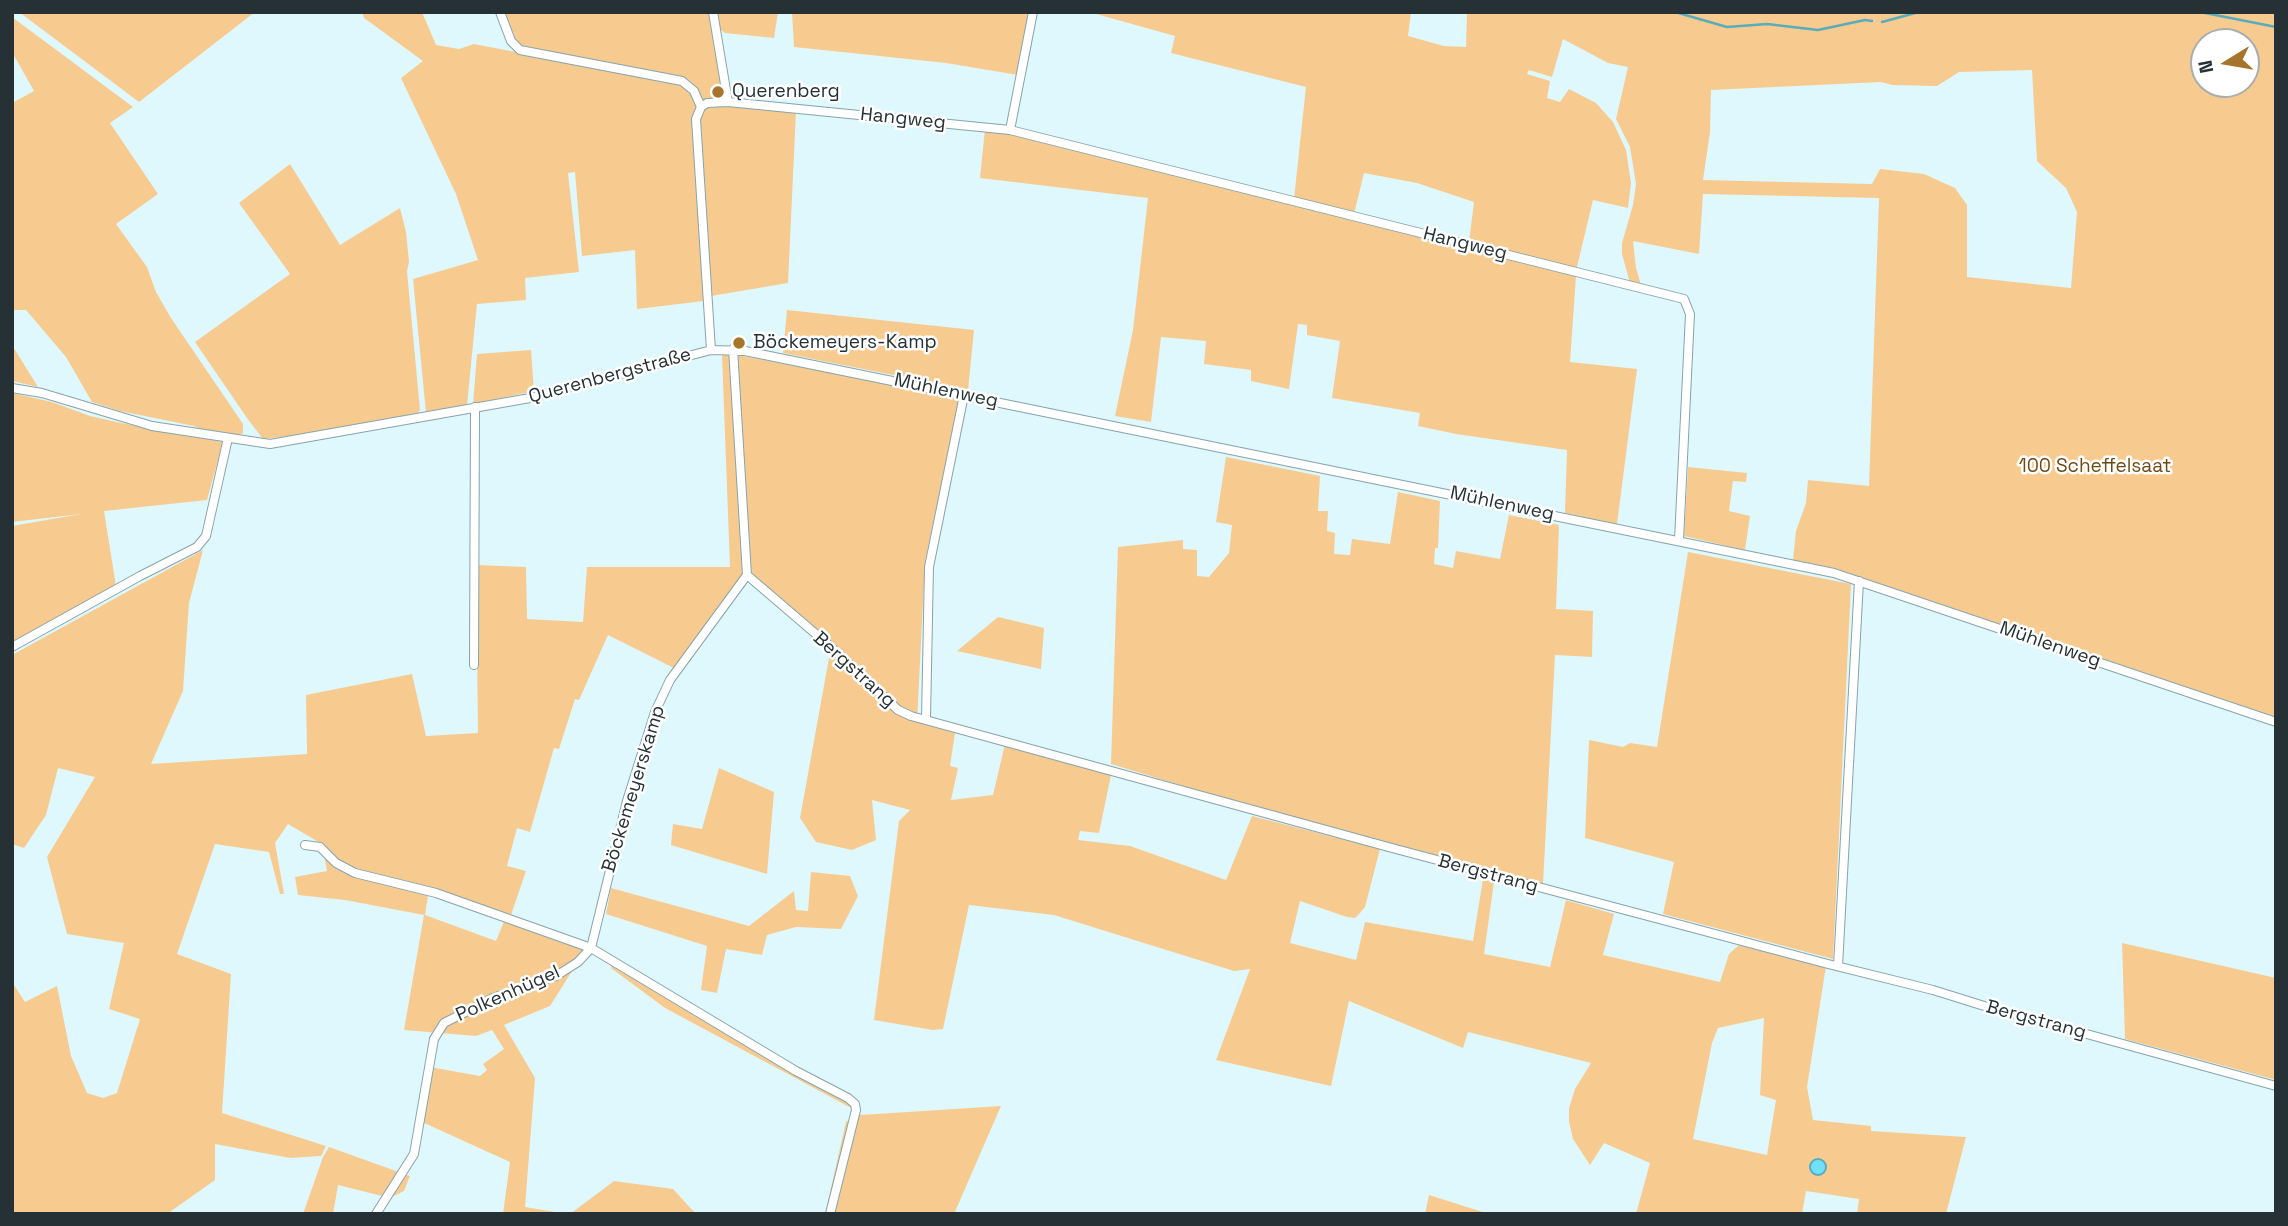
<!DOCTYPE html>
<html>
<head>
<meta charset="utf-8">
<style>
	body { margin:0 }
	#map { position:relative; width:2288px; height:1226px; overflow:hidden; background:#dff8fe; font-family:"Space Grotesk",sans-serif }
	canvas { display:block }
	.frame { position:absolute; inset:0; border:14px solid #253134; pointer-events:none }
	.north { position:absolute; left:2190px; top:28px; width:70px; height:70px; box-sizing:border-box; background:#fff; border:2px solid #a8adae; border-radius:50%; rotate:259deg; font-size:19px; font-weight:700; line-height:28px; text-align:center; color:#253134 }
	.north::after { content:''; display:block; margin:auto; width:24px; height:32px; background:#a6752b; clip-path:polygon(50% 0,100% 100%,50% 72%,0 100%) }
</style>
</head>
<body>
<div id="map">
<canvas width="2288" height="1226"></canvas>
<div class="frame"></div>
<div class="north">N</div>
</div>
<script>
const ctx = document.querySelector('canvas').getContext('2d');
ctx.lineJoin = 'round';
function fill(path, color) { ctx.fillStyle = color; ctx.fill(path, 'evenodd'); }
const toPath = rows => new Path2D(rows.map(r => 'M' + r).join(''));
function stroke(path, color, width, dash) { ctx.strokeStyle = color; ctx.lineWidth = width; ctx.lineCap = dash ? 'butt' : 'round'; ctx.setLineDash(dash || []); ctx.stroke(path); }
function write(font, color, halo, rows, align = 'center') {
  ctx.font = font + ' "Space Grotesk",sans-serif'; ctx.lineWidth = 5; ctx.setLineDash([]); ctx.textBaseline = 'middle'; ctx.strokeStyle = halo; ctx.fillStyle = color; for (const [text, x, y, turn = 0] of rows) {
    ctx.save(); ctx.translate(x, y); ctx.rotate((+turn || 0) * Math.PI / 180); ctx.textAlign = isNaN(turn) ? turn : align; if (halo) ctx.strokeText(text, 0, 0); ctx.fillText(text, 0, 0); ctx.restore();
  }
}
const green = toPath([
	[19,12,255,12,139,102],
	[362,12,422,12,436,45,459,49,474,44,687,85,700,106,694,119,704,301,637,309,635,250,582,256,575,172,568,173,579,272,525,278,526,300,477,304,467,405,426,413,413,279,478,260,456,194,401,78,423,61,364,18],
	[503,12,711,12,725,98,702,101,688,81,523,48,513,39],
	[717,12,778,12,774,38,725,33,720,29],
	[792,12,1031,12,1018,75,946,63,794,47],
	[1089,12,1411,12,1408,36,1444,46,1466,47,1467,12,2276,12,2276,717,1833,568,1793,560,1796,531,1806,503,1808,480,1869,486,1879,198,1703,194,1699,254,1633,241,1636,268,1641,285,1630,283,1622,254,1622,243,1633,205,1636,184,1630,147,1616,119,1628,67,1608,63,1563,39,1552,77,1529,70,1527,74,1550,81,1547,98,1560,102,1569,89,1596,103,1613,122,1626,150,1631,183,1628,208,1593,200,1576,271,1469,242,1474,202,1417,183,1364,173,1353,218,1576,276,1570,362,1637,369,1617,524,1565,513,1567,450,1456,434,1418,426,1420,413,1332,398,1340,341,1307,335,1307,325,1298,324,1289,389,1251,381,1251,370,1204,364,1206,341,1161,337,1151,422,1115,416,1133,330,1148,198,980,178,985,129,1009,132,1294,199,1306,87,1171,53,1175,36],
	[2204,42,2246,42,2246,84,2204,84],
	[2032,70,2037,161,2066,188,2077,212,2071,288,1967,277,1967,205,1955,188,1924,174,1880,169,1872,184,1703,180,1710,132,1711,90,1881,82,1892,85,1937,86,1959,72],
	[12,17,133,107,110,123,158,194,116,224,147,267,156,292,171,318,243,424,243,433,238,436,211,434,194,426,120,411,92,402,66,357,26,310,12,310,12,103,34,91,12,52],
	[726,106,796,111,788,283,711,296,697,119,703,108],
	[290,164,340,245,400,208,406,232,409,262,407,271,420,410,418,413,322,432,263,439,247,418,195,342,290,274,239,203],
	[787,310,974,330,968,390,783,353],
	[12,345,38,387,12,381],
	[531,350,534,391,473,404,477,354],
	[722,355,743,356,960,397,925,561,917,722,955,733,950,766,958,768,951,800,993,795,1005,744,1022,751,1111,775,1099,833,1080,831,1078,840,1130,846,1226,880,1252,816,1380,849,1365,907,1360,913,1355,918,1347,917,1300,901,1290,943,1356,960,1365,922,1473,941,1483,879,1494,882,1484,954,1550,967,1566,900,1614,914,1603,955,1720,982,1729,954,1739,945,1826,966,1807,1087,1813,1120,1871,1126,1871,1131,1966,1137,1946,1214,1857,1214,1859,1199,1806,1191,1802,1214,1636,1214,1650,1163,1604,1143,1590,1165,1573,1139,1569,1122,1569,1108,1575,1089,1591,1063,1468,1032,1463,1048,1349,1001,1331,1086,1216,1060,1250,969,1234,971,1054,915,969,905,943,1029,933,1030,874,1020,899,821,910,810,872,800,876,840,852,850,816,842,800,818,831,647,742,576,674,668,608,635,579,700,575,699,559,749,554,748,530,832,517,828,507,866,526,871,511,915,429,889,425,915,496,941,505,919,586,949,550,1006,504,1025,535,1078,525,1207,567,1214,503,1214,510,1162,422,1122,430,1067,480,1076,487,1070,483,1064,504,1049,492,1030,476,1036,404,1030,424,915,345,900,298,895,295,877,327,871,324,855,348,874,408,887,356,871,339,861,322,844,288,824,275,843,284,894,280,894,269,852,215,844,177,954,231,974,222,1113,326,1146,321,1156,290,1158,215,1144,215,1180,167,1214,12,1214,12,982,25,1002,57,986,71,1056,87,1093,103,1098,117,1093,140,1019,109,1009,124,943,67,934,47,857,95,777,58,768,46,815,24,848,12,844,12,655,203,550,189,603,183,691,151,764,307,754,306,695,412,674,426,736,478,733,476,565,526,567,527,619,583,622,587,567,730,567],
	[1764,1018,1760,1095,1776,1100,1767,1155,1693,1139,1712,1043,1718,1028],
	[12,393,52,402,90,416,121,423,223,442,207,500,104,511,116,586,12,644,12,526,81,514,12,522],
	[1226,457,1320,476,1318,511,1328,511,1327,531,1335,533,1334,554,1350,555,1352,539,1390,544,1398,492,1440,501,1438,548,1435,548,1434,564,1453,568,1456,551,1500,559,1509,515,1559,525,1556,609,1593,611,1592,657,1555,655,1543,884,1252,807,1111,764,1118,547,1183,540,1183,549,1197,550,1197,576,1209,577,1229,553,1232,525,1216,522],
	[1688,467,1747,473,1746,482,1733,481,1729,511,1750,516,1745,550,1684,536],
	[1688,552,1851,584,1833,959,1663,914,1674,862,1585,838,1589,740,1623,747,1630,743,1657,747],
	[998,617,1044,628,1041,669,957,651],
	[719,768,774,792,767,874,671,845,673,824,702,829],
	[811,872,850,876,858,896,841,929,796,927,767,935,762,955,726,949,717,993,701,990,707,946,606,914,611,888,749,926,794,891,796,910,808,911],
	[2122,943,2276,978,2276,1080,2125,1039],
	[612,963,852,1105,861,1115,1001,1106,954,1214,825,1214,846,1122,852,1117,853,1109,665,1008,611,968],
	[329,1147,410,1176,404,1191,390,1198,338,1185,333,1214,303,1214,323,1157],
	[614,1181,673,1189,696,1214,570,1214],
	[1429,1195,1489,1214,1490,1214,1425,1214]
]);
const water = toPath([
	'1810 1167a8 8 0 1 1 16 0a8 8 0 1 1-16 0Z'
]);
const stream = toPath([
	[1675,12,1727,27,1767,24,1818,30,1865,20,1872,21],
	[2200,12,2276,27],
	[1882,22,1919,12]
]);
const minor = toPath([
	[500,12,511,41,520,50,682,81,694,91,701,107],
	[713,12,728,102],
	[1010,130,1033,12],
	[711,350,696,119,701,107,707,103,728,102,1010,130,1684,299,1690,314,1679,540],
	[12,388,42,393,152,426,270,444,530,398,711,350,745,351,1834,573,2276,722],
	[747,575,831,647,898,710,911,716,1392,848,1828,964,1933,990,1981,1005,2276,1086],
	[12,647,140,576,197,547,206,536,228,438],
	[474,665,475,407],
	[926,719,929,567,964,395],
	[305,845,320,847,336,863,355,873,436,893,591,948,796,1071,848,1098,855,1104,856,1110,830,1214],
	[1838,966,1859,581],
	[376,1214,414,1154,434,1039,444,1023,493,998,556,976,578,962,591,948,627,801,655,712,670,680,747,575,733,349]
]);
const markers = [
	[718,92,7,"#a6752b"],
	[739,343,7,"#a6752b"]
];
const poiNames = [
	["Querenberg",732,92],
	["Böckemeyers-Kamp",753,343]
];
const streetNames = [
	["Hangweg",903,119,6],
	["Hangweg",1465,244,14],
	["Querenbergstraße",610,376,-15],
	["Mühlenweg",946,391,12],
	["Mühlenweg",1502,504,12],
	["Mühlenweg",2050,645,19],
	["Bergstrang",854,670,42],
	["Böckemeyerskamp",634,789,-73],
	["Bergstrang",1488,874,15],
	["Polkenhügel",508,994,-24],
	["Bergstrang",2036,1020,15]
];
const parkNames = [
	["100 Scheffelsaat",2095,467]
];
fill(green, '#f7cb90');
fill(water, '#6fe0f7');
stroke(water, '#59acbc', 2);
stroke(stream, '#59acbc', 2.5);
stroke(minor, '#86a4ab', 10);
stroke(minor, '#fff', 8);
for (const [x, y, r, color] of markers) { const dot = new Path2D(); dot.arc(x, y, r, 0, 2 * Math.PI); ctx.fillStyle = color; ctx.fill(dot); stroke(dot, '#fff', 2.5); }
write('19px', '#253134', '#fff', poiNames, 'left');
write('19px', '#253134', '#fff', streetNames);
write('19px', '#6e4b15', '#fff', parkNames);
</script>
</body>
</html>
